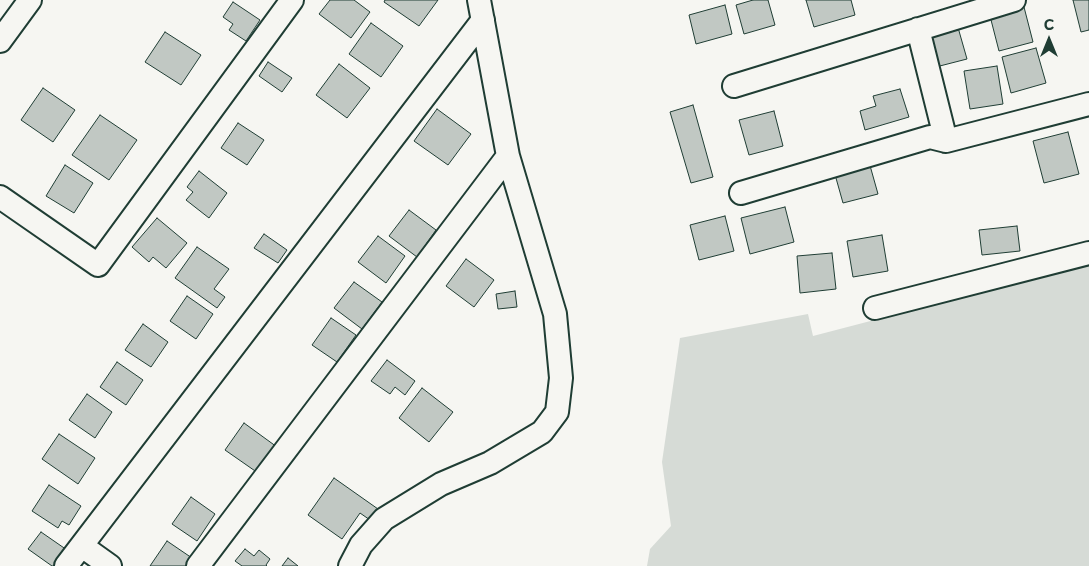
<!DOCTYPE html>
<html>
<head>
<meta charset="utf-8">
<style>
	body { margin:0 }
	#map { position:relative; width:1089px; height:566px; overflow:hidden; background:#f6f6f2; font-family:"Playpen Sans",sans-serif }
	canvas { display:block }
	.north { position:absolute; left:1024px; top:15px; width:50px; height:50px; -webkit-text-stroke:4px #f6f6f2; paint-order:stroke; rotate:0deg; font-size:14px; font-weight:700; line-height:20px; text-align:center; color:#1f3d34 }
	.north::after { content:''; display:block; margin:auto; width:18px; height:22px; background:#1f3d34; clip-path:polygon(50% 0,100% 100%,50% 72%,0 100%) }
</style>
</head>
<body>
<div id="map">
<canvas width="1089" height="566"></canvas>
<div class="north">С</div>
</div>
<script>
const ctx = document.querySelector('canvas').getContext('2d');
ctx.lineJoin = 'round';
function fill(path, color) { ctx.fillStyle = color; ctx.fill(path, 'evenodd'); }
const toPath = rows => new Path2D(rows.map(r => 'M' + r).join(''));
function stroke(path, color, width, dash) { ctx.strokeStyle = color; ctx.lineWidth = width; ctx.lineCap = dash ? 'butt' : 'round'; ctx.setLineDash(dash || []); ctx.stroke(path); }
const green = toPath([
	[1089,264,1089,566,647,566,650,549,671,526,662,462,680,338,808,314,813,336]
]);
const building = toPath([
	[330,0,354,0,370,12,351,38,319,14,330,0],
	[385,0,438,0,419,26,384,2,385,0],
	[753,0,768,0,775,25,744,34,736,5,753,0],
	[806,0,851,0,855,15,814,27,806,0],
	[1073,0,1089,0,1089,30,1081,32,1073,0],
	[233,2,260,20,246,41,229,30,233,24,223,17,233,2],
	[725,5,732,34,696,44,689,15,725,5],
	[1024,7,1033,42,999,51,990,16,1024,7],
	[371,23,403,46,381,77,349,54,371,23],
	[957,24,967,59,932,68,923,32,957,24],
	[165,32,201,55,181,85,145,62,165,32],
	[1036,48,1046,83,1011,93,1002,57,1036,48],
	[268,62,292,78,282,92,259,76,268,62],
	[339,64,370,88,347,118,316,95,339,64],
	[997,66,1003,104,970,109,964,71,997,66],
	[43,88,75,110,53,142,21,120,43,88],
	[900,89,909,117,865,130,860,111,876,106,873,96,900,89],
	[693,105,713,177,691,183,670,112,693,105],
	[437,109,471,134,448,165,414,141,437,109],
	[774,111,783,146,749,155,739,120,774,111],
	[100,115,137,140,109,180,72,155,100,115],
	[238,123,264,140,247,165,221,148,238,123],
	[1068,132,1079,174,1044,183,1033,141,1068,132],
	[869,162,878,194,843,203,834,171,869,162],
	[65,165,93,183,74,213,46,196,65,165],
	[199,171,227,193,209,218,186,200,193,192,187,187,199,171],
	[785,207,794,242,750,254,741,218,785,207],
	[409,210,436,230,417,257,389,236,409,210],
	[725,216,734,251,699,260,690,225,725,216],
	[157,218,187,243,166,268,153,257,149,262,132,247,157,218],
	[1017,226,1020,251,982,255,979,230,1017,226],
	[264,234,287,250,278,263,254,248,264,234],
	[882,235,888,271,853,277,847,241,882,235],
	[378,236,405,256,386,283,358,262,378,236],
	[197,247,229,269,214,289,225,297,217,308,175,278,197,247],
	[832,253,836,289,800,293,797,256,832,253],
	[466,259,494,280,474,307,446,286,466,259],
	[354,282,382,302,362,329,334,308,354,282],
	[515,291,517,307,498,309,496,294,515,291],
	[187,296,213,314,196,339,170,321,187,296],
	[331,318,356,335,337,362,312,345,331,318],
	[143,324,168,342,151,367,125,350,143,324],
	[387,360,415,381,405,395,395,387,390,394,371,381,387,360],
	[117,362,143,380,126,405,100,387,117,362],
	[422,388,453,412,429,442,399,418,422,388],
	[87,394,112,412,95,438,69,420,87,394],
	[244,423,277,447,258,473,225,450,244,423],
	[59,434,95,458,78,484,42,459,59,434],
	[334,478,378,509,370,520,360,513,342,539,308,515,334,478],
	[49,485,81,506,69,525,62,521,58,528,32,511,49,485],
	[191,497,215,514,197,541,172,524,191,497],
	[41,532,67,550,56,566,52,566,28,549,41,532],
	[167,541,192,558,186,566,150,566,167,541],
	[245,549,254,556,259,550,270,559,266,565,267,566,242,566,235,561,245,549],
	[288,558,298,566,282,566,288,558]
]);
const minor = toPath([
	[918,29,946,141],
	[0,41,30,0],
	[734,86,1014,0],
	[741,193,930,137,946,141,1089,104],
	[0,197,98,265,292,0],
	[875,308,1089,253],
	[82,546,110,566],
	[66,566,483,20],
	[198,566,508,156],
	[350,566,361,545,384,519,441,484,490,463,542,432,557,412,561,378,555,314,508,156,479,0]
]);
fill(green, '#d6dbd6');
fill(building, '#c1c8c3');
stroke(building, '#1f3d34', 1);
stroke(minor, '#1f3d34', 26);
stroke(minor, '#f6f6f2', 22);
</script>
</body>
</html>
